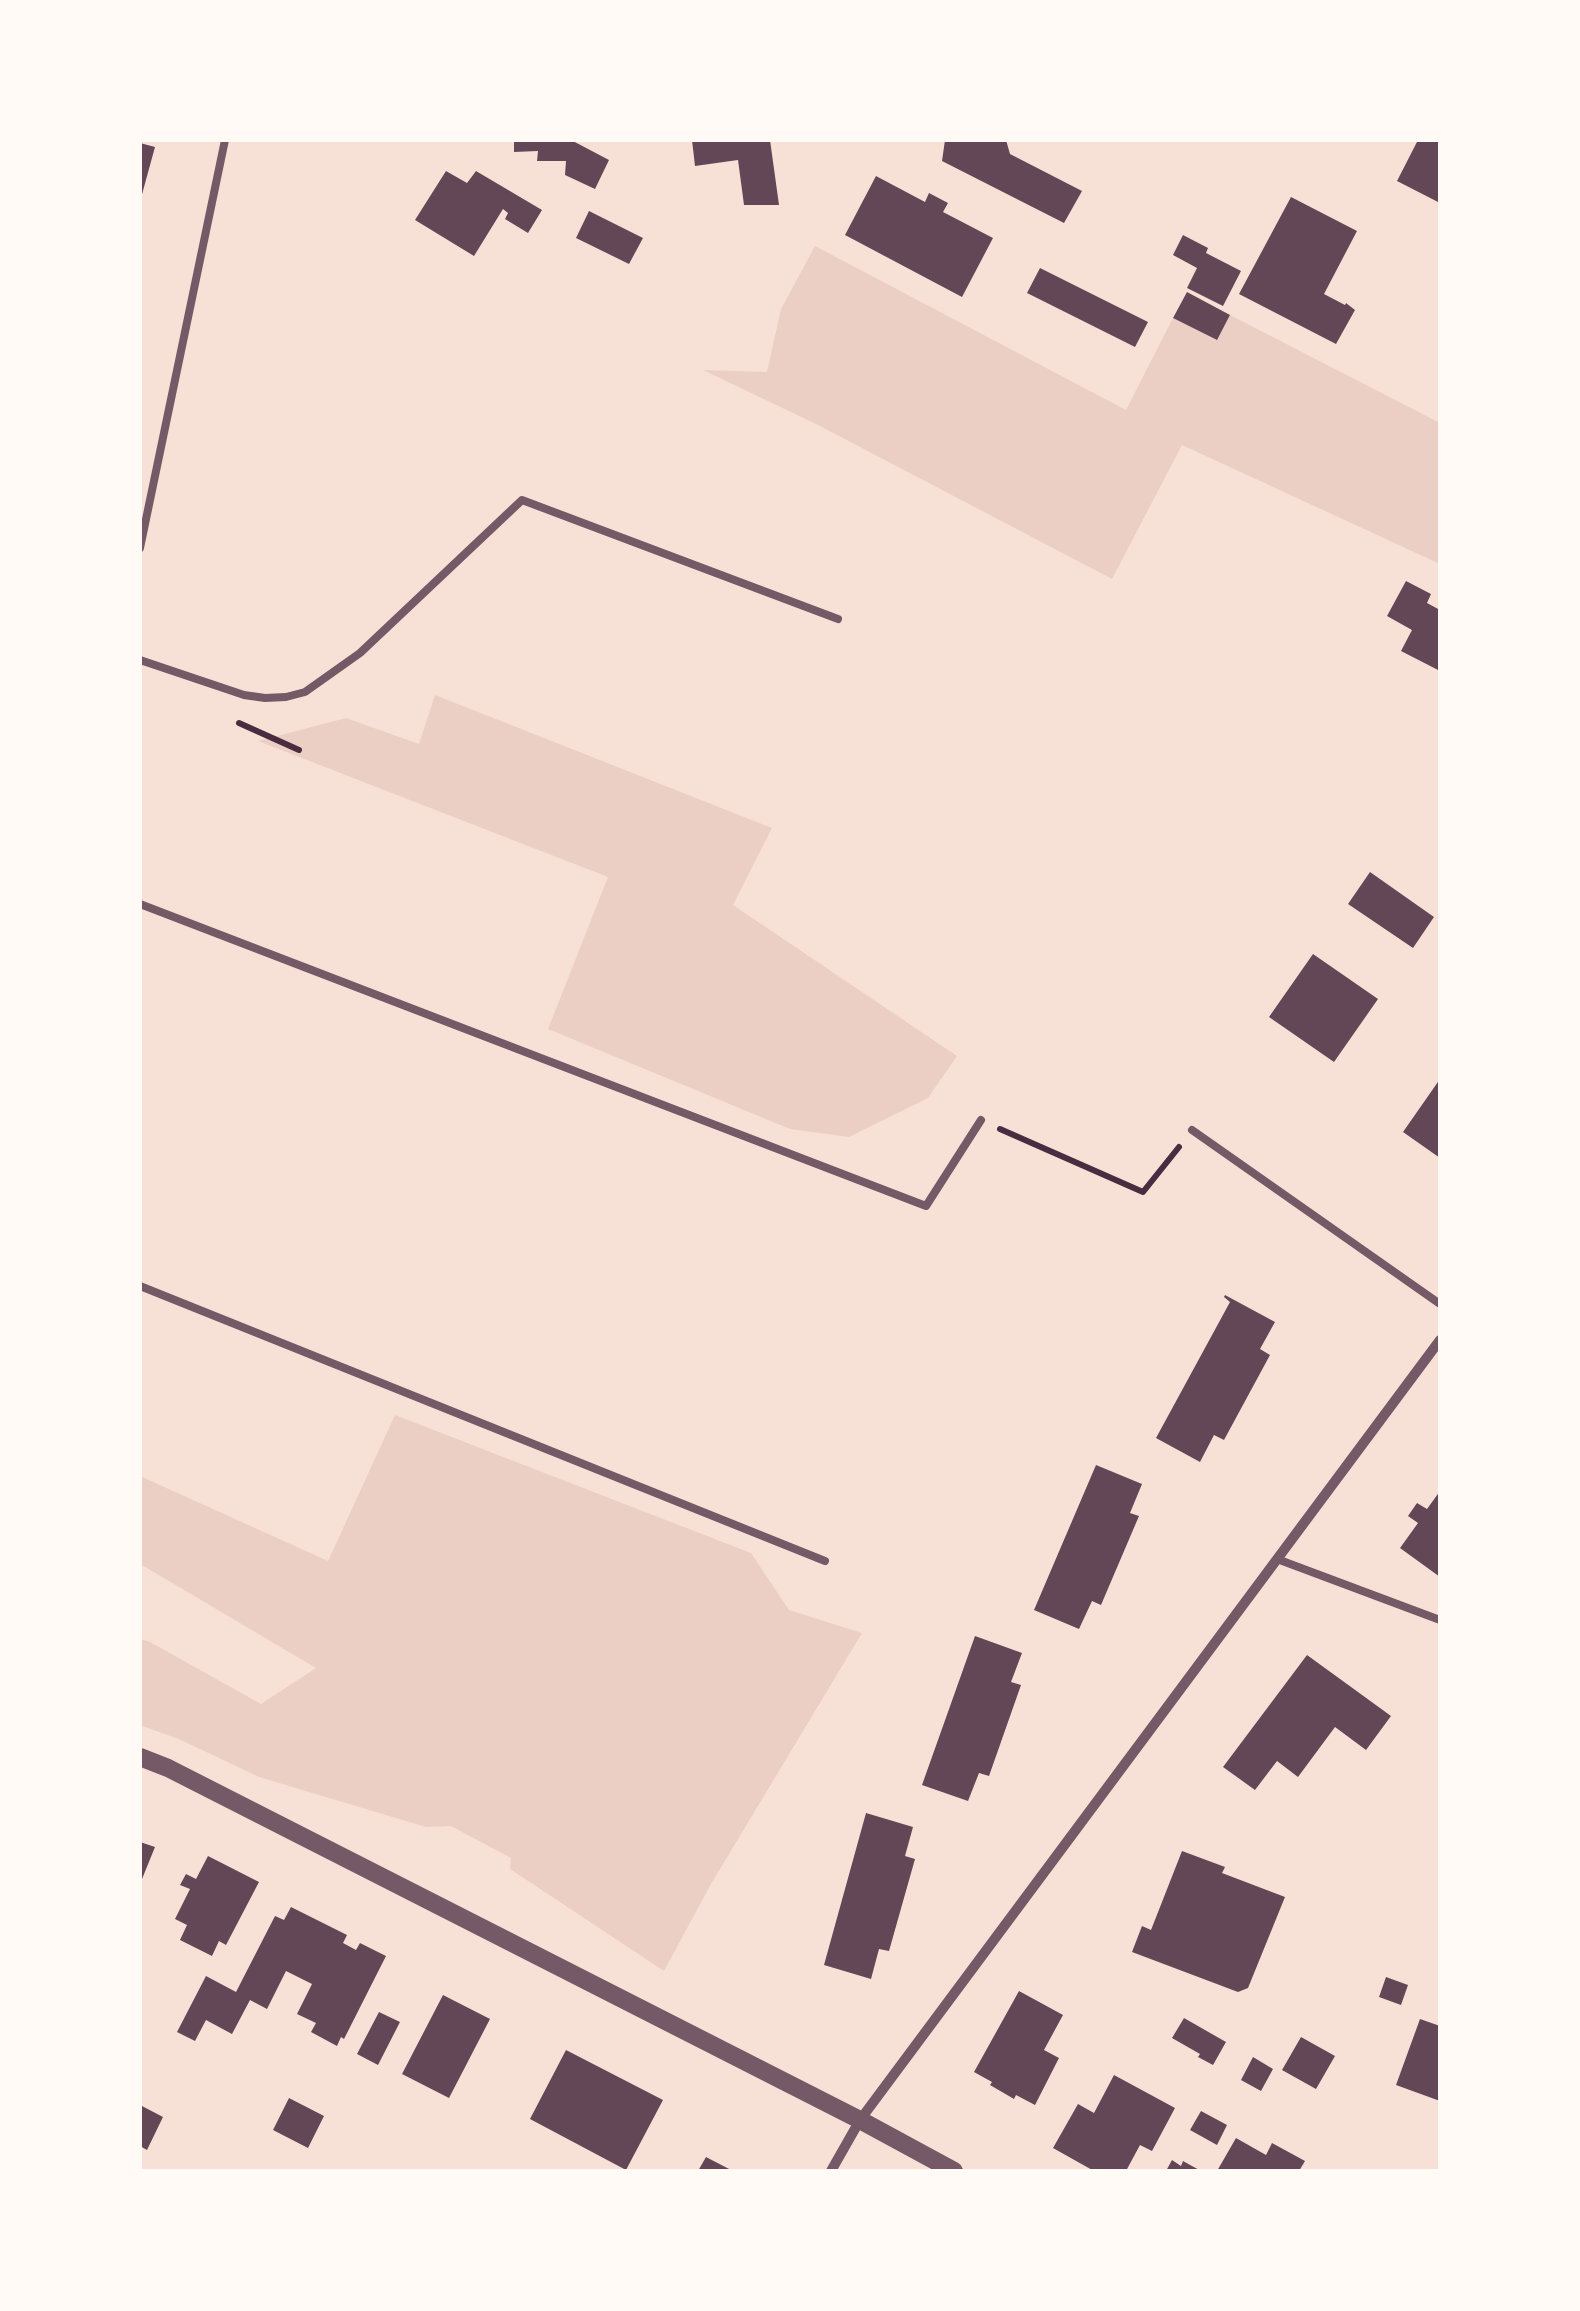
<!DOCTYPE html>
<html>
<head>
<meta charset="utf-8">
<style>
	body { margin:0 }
	#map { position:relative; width:1580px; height:2311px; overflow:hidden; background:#f7e1d7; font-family:"Sofia Sans Condensed",sans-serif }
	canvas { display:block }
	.frame { position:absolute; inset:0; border:142px solid #fffaf5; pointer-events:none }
</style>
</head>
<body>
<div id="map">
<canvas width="1580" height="2311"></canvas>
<div class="frame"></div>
</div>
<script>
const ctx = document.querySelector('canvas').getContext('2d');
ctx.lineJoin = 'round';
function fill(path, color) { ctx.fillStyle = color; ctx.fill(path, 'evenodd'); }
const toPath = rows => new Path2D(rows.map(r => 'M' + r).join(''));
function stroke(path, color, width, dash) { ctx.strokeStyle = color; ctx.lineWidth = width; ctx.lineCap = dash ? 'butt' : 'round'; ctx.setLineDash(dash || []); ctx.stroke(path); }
const green = toPath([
	[815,246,1126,410,1173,318,1216,340,1230,315,1440,423,1440,564,1182,445,1112,579,818,425,703,370,767,372,781,309],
	[435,695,772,828,733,905,957,1056,928,1098,849,1137,790,1129,548,1029,608,877,258,741,346,718,419,744],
	[395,1415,751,1553,789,1610,862,1633,711,1884,664,1971,510,1869,511,1858,451,1826,426,1827,259,1777,181,1740,140,1725,140,1639,150,1642,261,1704,316,1668,140,1564,140,1476,328,1561]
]);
const building = toPath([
	[514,140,571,140,609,160,595,189,565,175,566,161,537,161,538,151,514,152],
	[692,140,770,140,779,205,744,205,738,160,695,166],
	[945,140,1006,140,1010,154,1082,191,1064,223,942,161],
	[1418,140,1440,140,1440,203,1397,181],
	[140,143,155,147,141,198,140,198],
	[446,171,467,183,476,171,542,210,528,233,505,219,508,213,503,209,474,256,415,220],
	[876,176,925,202,929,193,948,203,943,212,993,238,962,297,845,235],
	[1291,197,1357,231,1324,294,1345,305,1346,303,1355,310,1336,344,1239,294],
	[589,211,643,238,629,264,576,238],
	[1183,235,1208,248,1206,253,1241,271,1223,306,1187,288,1197,268,1173,255],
	[1040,268,1148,322,1135,347,1027,293],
	[1187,292,1230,315,1217,340,1173,318],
	[1406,581,1431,594,1427,603,1440,610,1440,671,1401,651,1412,630,1387,616],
	[1370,872,1434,917,1413,948,1348,904],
	[1313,954,1378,999,1334,1062,1269,1017],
	[1440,1079,1440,1158,1403,1132],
	[1225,1295,1275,1322,1260,1349,1270,1355,1224,1440,1214,1435,1200,1462,1156,1438,1230,1302,1224,1297],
	[1096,1465,1142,1484,1130,1513,1139,1516,1101,1605,1092,1601,1079,1629,1034,1610],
	[1440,1491,1440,1577,1400,1548,1418,1523,1408,1516,1417,1503,1427,1509],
	[975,1636,1022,1653,1011,1682,1021,1685,989,1776,979,1773,968,1801,922,1785],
	[1307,1655,1391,1716,1366,1750,1335,1727,1298,1777,1277,1761,1255,1790,1223,1767],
	[866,1813,913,1827,905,1856,915,1859,889,1951,879,1949,871,1979,824,1965],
	[140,1842,155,1847,140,1884],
	[1182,1851,1225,1867,1222,1873,1285,1897,1248,1988,1238,1992,1132,1952,1142,1926,1151,1930],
	[208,1856,259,1882,226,1945,219,1941,212,1956,180,1940,187,1925,175,1919,190,1889,180,1885,186,1874,196,1879],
	[291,1907,347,1935,343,1943,356,1950,360,1943,386,1956,344,2039,341,2037,337,2046,311,2032,316,2023,297,2014,312,1984,286,1971,267,2009,250,2000,232,2034,206,2020,195,2041,177,2032,206,1976,236,1992,275,1916,284,1920],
	[1386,1977,1408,1985,1401,2005,1379,1997],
	[1019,1991,1063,2015,1044,2050,1059,2058,1035,2105,1016,2095,1014,2099,990,2085,992,2082,974,2072],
	[443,1995,490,2019,449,2098,402,2074],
	[379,2012,400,2022,378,2065,357,2054],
	[1184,2018,1226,2042,1213,2065,1198,2057,1200,2054,1172,2038],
	[1420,2019,1440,2026,1440,2101,1396,2085],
	[1301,2037,1335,2056,1316,2089,1282,2070],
	[566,2050,663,2100,626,2170,530,2119],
	[1253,2057,1273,2069,1261,2091,1241,2080],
	[1114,2075,1175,2108,1152,2151,1140,2145,1126,2171,1094,2171,1053,2148,1078,2104,1094,2113],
	[289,2098,324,2116,308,2148,273,2130],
	[140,2105,163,2117,147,2150,140,2146],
	[1201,2111,1227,2125,1217,2145,1190,2130],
	[1236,2138,1266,2155,1272,2143,1305,2161,1299,2171,1217,2171],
	[706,2157,733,2171,698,2171],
	[1172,2160,1181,2166,1183,2161,1201,2171,1166,2171]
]);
const path = toPath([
	[239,723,299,750],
	[1000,1129,1143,1192,1179,1147]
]);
const service = toPath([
	[140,548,225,140],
	[140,660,244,695,265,698,286,697,305,692,360,653,522,500,838,619],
	[140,904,926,1206,981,1120],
	[1192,1130,1440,1304],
	[140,1286,825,1561],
	[1277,1559,1440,1620]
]);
const minor = toPath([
	[831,2171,860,2120,1440,1340]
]);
const tertiary = toPath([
	[140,1757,168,1768,860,2120,954,2171]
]);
fill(green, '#ebcfc5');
fill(building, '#644757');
stroke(path, '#4a2c40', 6);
stroke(service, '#755966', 8);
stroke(minor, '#755966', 10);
stroke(tertiary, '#755966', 18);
</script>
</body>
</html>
